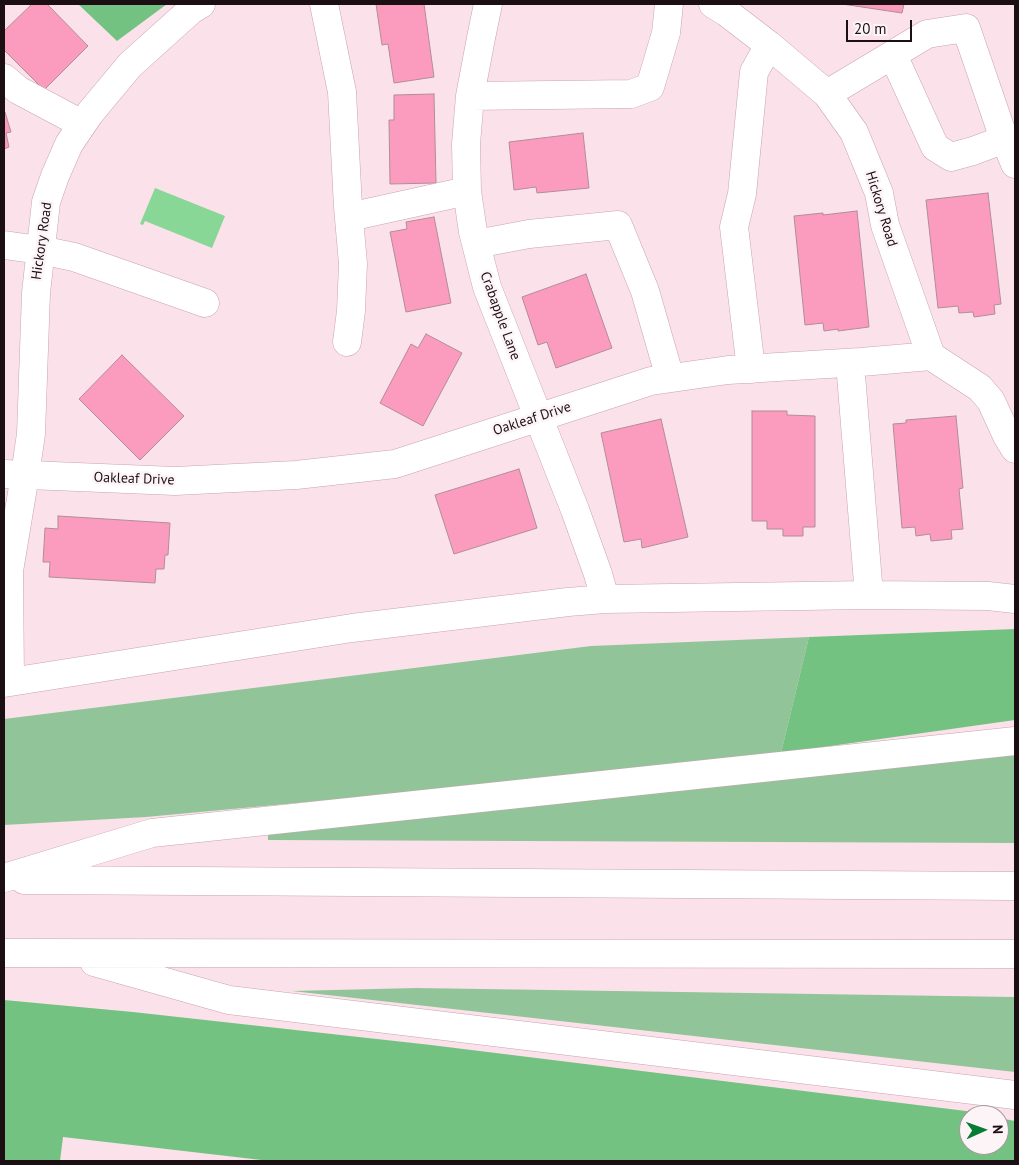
<!DOCTYPE html>
<html>
<head>
<meta charset="utf-8">
<style>
	body { margin:0 }
	#map { position:relative; width:1019px; height:1165px; overflow:hidden; background:#fbe2ea; font-family:"PT Sans",sans-serif }
	canvas { display:block }
	.frame { position:absolute; inset:0; border:5px solid #1c0f13; pointer-events:none }
	.north { position:absolute; left:959px; top:1105px; width:50px; height:50px; box-sizing:border-box; background:#fdf4f7; border:1px solid #a3989c; border-radius:50%; rotate:88deg; font-size:14px; font-weight:700; line-height:20px; text-align:center; color:#1c0f13 }
	.north::after { content:''; display:block; margin:auto; width:18px; height:22px; background:#077d34; clip-path:polygon(50% 0,100% 100%,50% 72%,0 100%) }
	.scale { position:absolute; left:846px; top:20px; width:66px; height:22px; box-sizing:border-box; border:2px solid #1c0f13; border-top:0; padding-left:6px; font-size:15px; line-height:18px; white-space:nowrap; color:#1c0f13; -webkit-text-stroke:4px #fdf4f7; paint-order:stroke }
</style>
</head>
<body>
<div id="map">
<canvas width="1019" height="1165"></canvas>
<div class="frame"></div>
<div class="north">N</div>
<div class="scale">20 m</div>
</div>
<script>
const ctx = document.querySelector('canvas').getContext('2d');
ctx.lineJoin = 'round';
function fill(path, color) { ctx.fillStyle = color; ctx.fill(path, 'evenodd'); }
const toPath = rows => new Path2D(rows.map(r => 'M' + r).join(''));
function stroke(path, color, width, dash) { ctx.strokeStyle = color; ctx.lineWidth = width; ctx.lineCap = dash ? 'butt' : 'round'; ctx.setLineDash(dash || []); ctx.stroke(path); }
function write(font, color, halo, rows, align = 'center') {
  ctx.font = font + ' "PT Sans",sans-serif'; ctx.lineWidth = 5; ctx.setLineDash([]); ctx.textBaseline = 'middle'; ctx.strokeStyle = halo; ctx.fillStyle = color; for (const [text, x, y, turn = 0] of rows) {
    ctx.save(); ctx.translate(x, y); ctx.rotate((+turn || 0) * Math.PI / 180); ctx.textAlign = isNaN(turn) ? turn : align; if (halo) ctx.strokeText(text, 0, 0); ctx.fillText(text, 0, 0); ctx.restore();
  }
}
const green = toPath([
	[809,637,781,753,437,790,146,817,4,825,4,719,591,646],
	[1015,755,1015,843,268,840,268,833],
	[416,988,1015,997,1015,1072,292,991]
]);
const forest = toPath([
	[78,4,167,4,117,41],
	[1015,629,1015,720,781,753,809,637],
	[4,1000,133,1012,431,1045,966,1111,985,1115,969,1115,969,1145,999,1145,999,1118,1015,1121,1015,1161,270,1161,63,1137,60,1161,4,1161]
]);
const water = toPath([
	[155,188,225,216,212,248,145,221,143,225,140,224]
]);
const building = toPath([
	[32,4,47,4,88,46,44,90,4,50,4,31,32,4],
	[376,4,424,4,434,77,394,83,388,44,382,45,376,4],
	[842,4,904,4,902,13,842,4],
	[434,94,436,183,390,184,389,120,394,120,394,95,434,94],
	[4,112,5,112,11,132,6,133,9,147,4,149,4,112],
	[583,133,589,188,537,193,536,187,514,190,509,142,583,133],
	[988,193,1001,304,994,305,995,314,974,317,973,312,959,313,958,306,938,308,926,200,988,193],
	[857,211,869,327,838,331,838,329,824,331,823,323,805,325,794,216,823,213,823,215,857,211],
	[434,217,451,303,406,312,390,232,407,229,406,222,434,217],
	[586,274,612,348,556,368,547,342,538,345,522,297,586,274],
	[426,334,462,353,423,426,380,403,411,344,418,348,426,334],
	[122,355,184,416,140,460,79,399,122,355],
	[752,411,787,411,787,415,815,416,815,527,803,527,803,536,783,536,783,529,767,529,767,521,752,521,752,411],
	[956,416,963,488,959,489,963,529,951,530,952,539,931,541,930,534,916,536,915,527,902,528,893,424,906,423,906,420,956,416],
	[661,419,688,537,642,548,641,539,624,542,601,433,661,419],
	[519,469,537,528,454,554,435,495,519,469],
	[58,516,170,523,168,555,165,555,164,569,156,569,155,583,49,577,50,562,43,562,45,528,58,529,58,516]
]);
const minor = toPath([
	[324,4,342,92,348,207,353,264,351,311,347,342],
	[488,4,481,38,470,96,466,144,467,191,473,232,487,287,575,510,598,574,605,599],
	[713,4,726,12,769,45,827,94,854,132,879,193,885,225,931,356],
	[893,55,935,147,951,157,973,151,1005,139],
	[4,78,18,90,82,124],
	[827,94,927,34,966,28,1001,130,1015,164],
	[470,96,631,94,650,87,666,33,669,4],
	[349,217,467,191],
	[476,244,529,234,618,225,645,291,670,378],
	[4,245,40,250,74,257,205,303],
	[850,363,869,595],
	[751,369,734,227,742,194,754,72,769,45],
	[4,474,175,481,296,475,395,464,651,381,728,370,861,362,931,356,980,388,991,401,1007,436,1015,449],
	[10,682,9,571,25,475,31,434,36,293,46,202,55,176,69,144,90,113,130,65,191,10,201,4],
	[4,683,352,628,568,602,605,599,869,595,988,596,1015,599]
]);
const highway = toPath([
	[4,878,152,833,1015,741],
	[24,880,1015,886],
	[4,953,1015,954],
	[94,962,229,1000,1015,1095]
]);
const streetNames = [
	["Hickory Road",881,209,73],
	["Hickory Road",42,241,-82],
	["Crabapple Lane",500,316,70],
	["Oakleaf Drive",532,419,-18],
	["Oakleaf Drive",134,479,2]
];
fill(green, '#91c599');
fill(forest, '#74c282');
fill(water, '#88d796');
fill(building, '#fb9cbf');
stroke(building, '#b18c98', 1);
stroke(minor, '#c9a3af', 29);
stroke(highway, '#c9a3af', 29);
stroke(minor, '#fff', 28);
stroke(highway, '#fff', 28);
write('14px', '#1c0f13', '#fdf4f7', streetNames);
</script>
</body>
</html>
